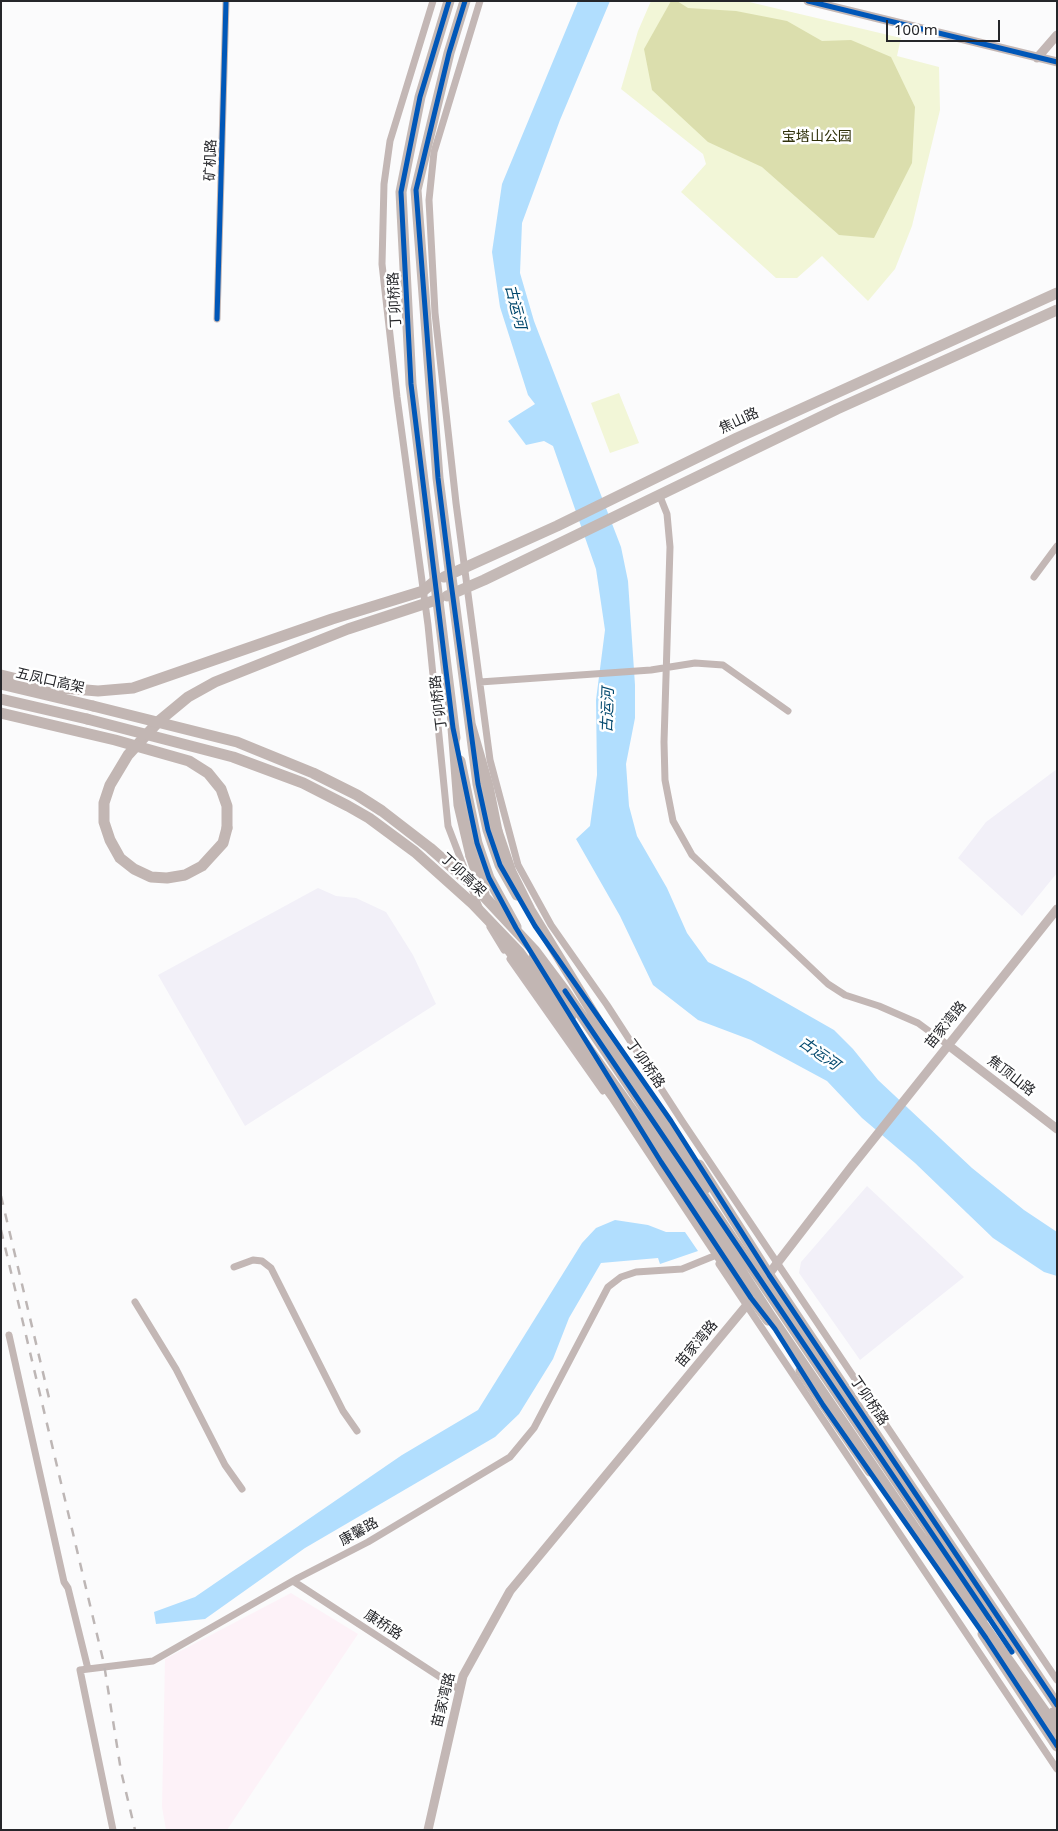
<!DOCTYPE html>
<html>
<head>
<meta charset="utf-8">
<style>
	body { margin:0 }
	#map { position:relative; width:1058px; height:1831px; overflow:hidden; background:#fbfbfc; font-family:"Noto Sans",sans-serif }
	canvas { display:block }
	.frame { position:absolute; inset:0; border:2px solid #25262a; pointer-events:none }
	.scale { position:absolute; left:886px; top:20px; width:114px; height:22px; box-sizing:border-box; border:2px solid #25262a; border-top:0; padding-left:6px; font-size:15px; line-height:18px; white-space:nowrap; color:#25262a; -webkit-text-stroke:4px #fff; paint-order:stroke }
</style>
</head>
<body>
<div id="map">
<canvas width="1058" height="1831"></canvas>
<div class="frame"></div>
<div class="scale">100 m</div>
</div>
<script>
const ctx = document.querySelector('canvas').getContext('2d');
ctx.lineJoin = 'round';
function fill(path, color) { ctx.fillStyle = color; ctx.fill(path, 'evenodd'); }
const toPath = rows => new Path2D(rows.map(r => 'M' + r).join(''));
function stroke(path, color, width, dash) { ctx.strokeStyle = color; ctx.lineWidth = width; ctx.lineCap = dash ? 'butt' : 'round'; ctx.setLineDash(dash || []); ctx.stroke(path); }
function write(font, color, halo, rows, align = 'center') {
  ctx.font = font + ' "Noto Sans","Noto Sans SC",sans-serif'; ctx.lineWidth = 5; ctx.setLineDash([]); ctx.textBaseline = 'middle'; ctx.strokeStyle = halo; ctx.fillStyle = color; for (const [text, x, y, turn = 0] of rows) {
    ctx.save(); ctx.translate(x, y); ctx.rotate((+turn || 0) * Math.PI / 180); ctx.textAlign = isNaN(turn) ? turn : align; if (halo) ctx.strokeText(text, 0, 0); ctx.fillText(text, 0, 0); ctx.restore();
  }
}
const commercial = toPath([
	[1057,769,1057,873,1022,916,958,858,986,822],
	[318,888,336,896,356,898,386,912,413,955,436,1004,245,1126,158,975],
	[867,1186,964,1277,860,1360,799,1273,801,1262]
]);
const industrial = toPath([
	[291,1593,358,1634,227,1830,166,1830,162,1807,165,1659]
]);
const green = toPath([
	[651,1,745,1,901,38,897,56,939,67,940,110,912,226,895,269,868,301,822,256,797,278,776,278,681,192,706,164,703,154,621,89,638,31],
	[619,393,639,443,610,453,591,403]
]);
const forest = toPath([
	[671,1,677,1,688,8,736,11,787,21,822,41,851,40,891,57,915,107,912,163,874,238,839,235,762,167,708,142,652,90,644,49]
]);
const water = toPath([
	[578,1,610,1,560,120,522,223,520,273,534,321,621,547,628,581,635,685,635,718,626,764,629,806,637,836,667,888,687,933,708,962,748,981,834,1030,853,1049,878,1080,972,1168,1024,1210,1057,1232,1057,1276,1044,1272,993,1238,915,1163,862,1118,827,1081,751,1040,698,1020,653,985,620,916,576,839,590,826,597,775,596,700,605,630,596,569,553,446,544,441,526,445,508,421,535,404,528,395,500,307,492,252,502,184],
	[615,1220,648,1225,666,1232,685,1232,698,1251,660,1264,658,1258,601,1263,569,1318,553,1359,519,1414,495,1437,305,1548,205,1619,156,1624,154,1612,195,1597,402,1455,478,1410,582,1243,596,1228]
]);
const minor = toPath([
	[433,1,390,141,384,184,382,264,397,397,428,625,448,826,479,907],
	[480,1,434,152,429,200,435,313,456,503,490,760,518,865,551,925,607,1005,682,1121,1057,1680],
	[217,319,226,1],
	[659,494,667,514,670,547,664,742,665,780,673,821,692,855,828,984,845,995,879,1006,918,1023,948,1045],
	[1034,577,1057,546],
	[480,682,651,670,695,663,723,665,788,711],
	[490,927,504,950],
	[510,959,603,1091],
	[719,1264,1057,1769],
	[234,1267,253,1260,262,1261,271,1268,343,1411,357,1431],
	[135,1302,176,1369,225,1465,242,1489],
	[9,1335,64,1582,68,1588,88,1669],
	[293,1581,460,1690],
	[113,1830,80,1670,153,1661,298,1578,368,1542,510,1457,534,1428,608,1287,621,1277,636,1272,682,1269,714,1256]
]);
const tertiary = toPath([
	[808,1,1057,62],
	[1037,58,1057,35],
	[948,1045,1057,1129],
	[765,1279,852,1166,1057,909],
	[428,1830,463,1676,510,1591,746,1306,754,1294]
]);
const primary = toPath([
	[449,1,420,97,401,192,411,384,455,738],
	[465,1,449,53,416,190,438,478,478,784,488,830,500,865,517,895],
	[444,577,557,526,737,438,1057,293],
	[447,596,484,580,837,409,1057,310],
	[460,761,477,843,489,878,516,927],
	[534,957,571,1016],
	[699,1165,769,1275,1057,1705],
	[736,1276,768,1320],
	[801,1371,870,1471],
	[983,1634,1057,1746]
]);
const trunk = toPath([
	[1,675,50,687,98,691,133,688,332,619,423,591,436,580],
	[1,684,93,706],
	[1,699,87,719],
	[471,727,488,786,497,831],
	[453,728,459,805,471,856],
	[227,828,223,843,202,866,185,875,167,878,151,877,134,869,120,858,110,840,104,822,104,803,110,785,128,755,159,721,188,697,215,682,348,629,439,599],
	[1053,1713,1057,1716]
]);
const rail = toPath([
	[1,1196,49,1398],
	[1,1230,104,1664,121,1771,135,1830]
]);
const trunkBridge = toPath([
	[93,706,237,742,313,773,357,795,382,811,430,848,479,891,535,951,565,991,987,1615],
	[1,713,115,740,189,761,208,773,221,789,227,806,227,828],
	[87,719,233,757,303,783,348,806,369,818,415,852,473,904,519,952,684,1183,769,1314,916,1530,1057,1729],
	[497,831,511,872,530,910,607,1036,695,1165,706,1188],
	[471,856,484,894],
	[505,944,613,1096,721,1259,742,1283]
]);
const cycleway = toPath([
	[449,1,420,97,401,192,411,384,453,728,477,843,489,878,516,928,661,1162,751,1298,775,1329,823,1405,986,1638,1057,1746],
	[465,1,449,53,416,190,438,478,450,575,478,784,488,830,500,865,535,926,671,1121,769,1275,1057,1705],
	[808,1,1057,62],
	[217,319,226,1],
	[565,991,1012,1652]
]);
const parkNames = [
	["宝塔山公园",817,137]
];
const streetNames = [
	["矿机路",211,160,-88],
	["丁卯桥路",395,300,-93],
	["焦山路",739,421,-25],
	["五凤口高架",50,681,13],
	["丁卯桥路",439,703,-97],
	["丁卯高架",463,875,43],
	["苗家湾路",946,1025,-51],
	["丁卯桥路",645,1064,55],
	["焦顶山路",1011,1076,38],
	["苗家湾路",697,1344,-50],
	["丁卯桥路",869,1401,56],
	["康馨路",359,1532,-29],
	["康桥路",383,1625,33],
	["苗家湾路",444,1700,-76]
];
const waterNames = [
	["古运河",515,307,76],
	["古运河",608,710,-88],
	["古运河",819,1054,35]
];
fill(commercial, '#f2f0f8');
fill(industrial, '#fdf2f8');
fill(green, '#f2f6d7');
fill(forest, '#dbdead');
fill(water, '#b1defe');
stroke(minor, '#c3b7b5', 7);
stroke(tertiary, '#c3b7b5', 9);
stroke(primary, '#c4b9b6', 11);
stroke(trunk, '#c2b6b3', 11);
stroke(rail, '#bdb6b5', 2.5, [9, 9]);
stroke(trunkBridge, '#c2b6b3', 11);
stroke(cycleway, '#0057b8', 5);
write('14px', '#2f310a', '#fff', parkNames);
write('14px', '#25262a', '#fff', streetNames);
write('italic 15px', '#02486d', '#fff', waterNames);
</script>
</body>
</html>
